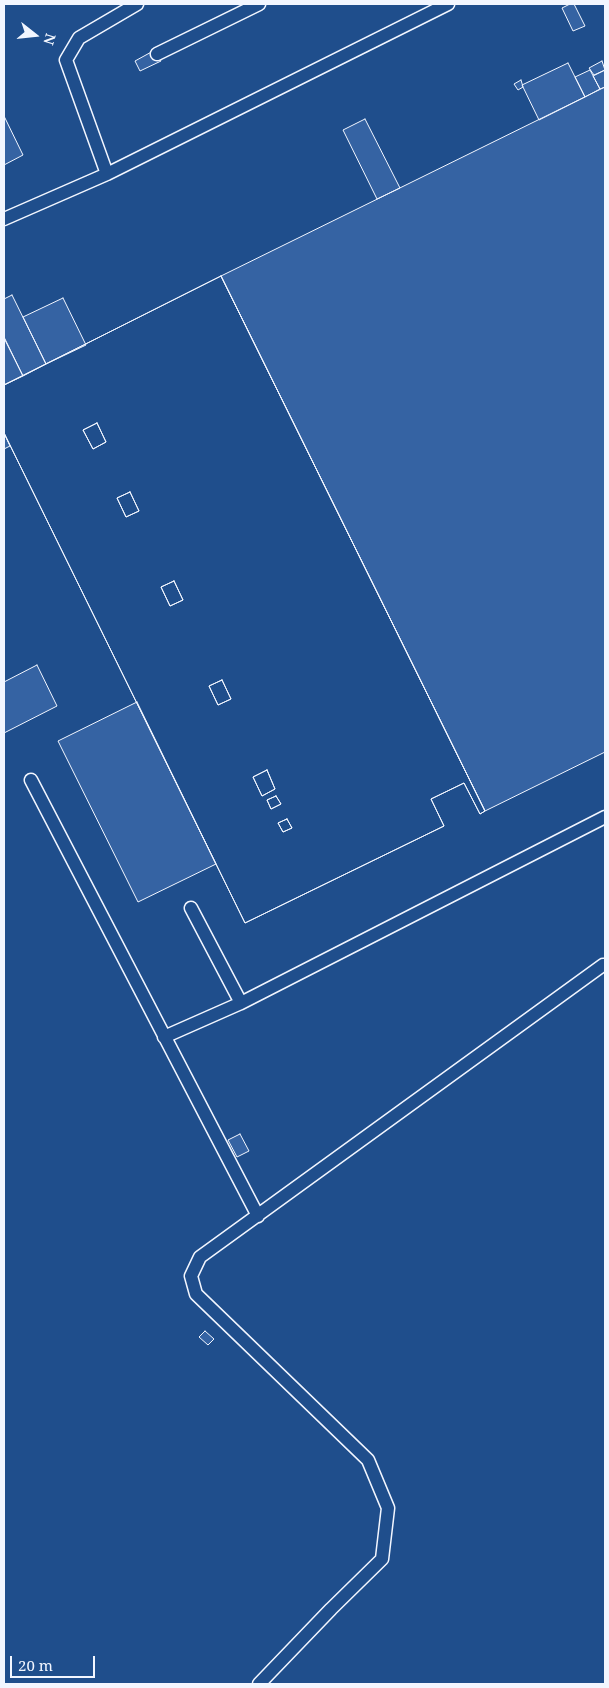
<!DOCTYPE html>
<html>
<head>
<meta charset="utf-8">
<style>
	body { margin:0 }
	#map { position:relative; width:609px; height:1688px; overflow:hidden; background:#1f4e8c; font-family:"Noto Serif",serif }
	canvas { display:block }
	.frame { position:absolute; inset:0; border:5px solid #f2f6ff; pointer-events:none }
	.north { position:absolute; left:10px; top:10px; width:50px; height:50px; -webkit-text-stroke:4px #1f4e8c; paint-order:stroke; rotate:106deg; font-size:14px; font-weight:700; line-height:20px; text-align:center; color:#f2f6ff }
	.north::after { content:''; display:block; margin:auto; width:18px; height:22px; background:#f2f6ff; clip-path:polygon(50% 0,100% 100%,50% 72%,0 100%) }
	.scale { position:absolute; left:10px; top:1656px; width:85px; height:22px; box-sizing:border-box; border:2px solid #f2f6ff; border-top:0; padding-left:6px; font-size:15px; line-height:18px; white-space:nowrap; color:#f2f6ff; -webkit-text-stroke:4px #1f4e8c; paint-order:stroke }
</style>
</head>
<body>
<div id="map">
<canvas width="609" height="1688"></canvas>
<div class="frame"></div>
<div class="north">N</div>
<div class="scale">20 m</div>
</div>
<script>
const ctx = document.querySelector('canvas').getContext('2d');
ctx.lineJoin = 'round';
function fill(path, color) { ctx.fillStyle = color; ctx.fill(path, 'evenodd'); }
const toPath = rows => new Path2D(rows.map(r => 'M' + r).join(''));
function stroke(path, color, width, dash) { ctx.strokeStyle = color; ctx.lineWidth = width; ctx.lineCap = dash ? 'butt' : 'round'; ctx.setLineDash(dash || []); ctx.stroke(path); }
const building = toPath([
	[570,4,574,4,585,26,573,31,562,8,570,4],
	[155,50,161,61,140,71,135,61,155,50],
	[602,61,605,70,594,75,589,68,602,61],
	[568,63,585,97,539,120,522,85,568,63],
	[590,70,600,89,585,97,575,77,590,70],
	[605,70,605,87,600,89,593,76,605,70],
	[521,80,523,87,518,90,514,84,521,80],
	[605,87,605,752,485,811,221,276,605,87],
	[4,116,23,155,4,165,4,116],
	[365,119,400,188,377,199,343,130,365,119],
	[221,276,485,811,480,814,464,783,431,799,444,826,245,923,4,433,4,385,221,276],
	[97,423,106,442,93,449,83,430,97,423],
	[130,492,139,511,126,517,117,498,130,492],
	[174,581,183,600,170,606,161,587,174,581],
	[222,680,231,699,218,705,209,686,222,680],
	[267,770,275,789,262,796,253,777,267,770],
	[276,796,281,804,271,809,267,800,276,796],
	[287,819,292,828,283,832,278,823,287,819],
	[221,276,485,811,480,814,464,783,431,799,444,826,245,923,4,433,4,385,221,276],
	[12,295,46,364,23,376,4,337,4,299,12,295],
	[63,298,86,345,46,364,23,317,63,298],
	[5,340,23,376,4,385,4,341,5,340],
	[97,423,106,442,93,449,83,430,97,423],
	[4,433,10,446,4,449,4,433],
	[130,492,139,511,126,517,117,498,130,492],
	[174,581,183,600,170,606,161,587,174,581],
	[37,665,57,706,4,733,4,682,37,665],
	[222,680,231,699,218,705,209,686,222,680],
	[137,702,216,864,138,902,58,741,137,702],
	[267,770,275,789,262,796,253,777,267,770],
	[276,796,281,804,271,809,267,800,276,796],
	[287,819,292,828,283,832,278,823,287,819],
	[240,1134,249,1151,237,1157,228,1140,240,1134],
	[205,1331,214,1339,208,1345,199,1337,205,1331]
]);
const service = toPath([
	[157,54,259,4],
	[107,174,66,60,79,38,137,4],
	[4,219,107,174,448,4],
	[31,780,258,1216],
	[191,908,241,1003],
	[164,1037,241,1003,605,817],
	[259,1684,331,1609,382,1559,388,1508,368,1460,196,1294,191,1276,200,1257,603,965,605,965]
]);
fill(building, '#3563a3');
stroke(building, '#f2f6ff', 1);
stroke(service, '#f2f6ff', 15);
stroke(service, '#1f4e8c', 12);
</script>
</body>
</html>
